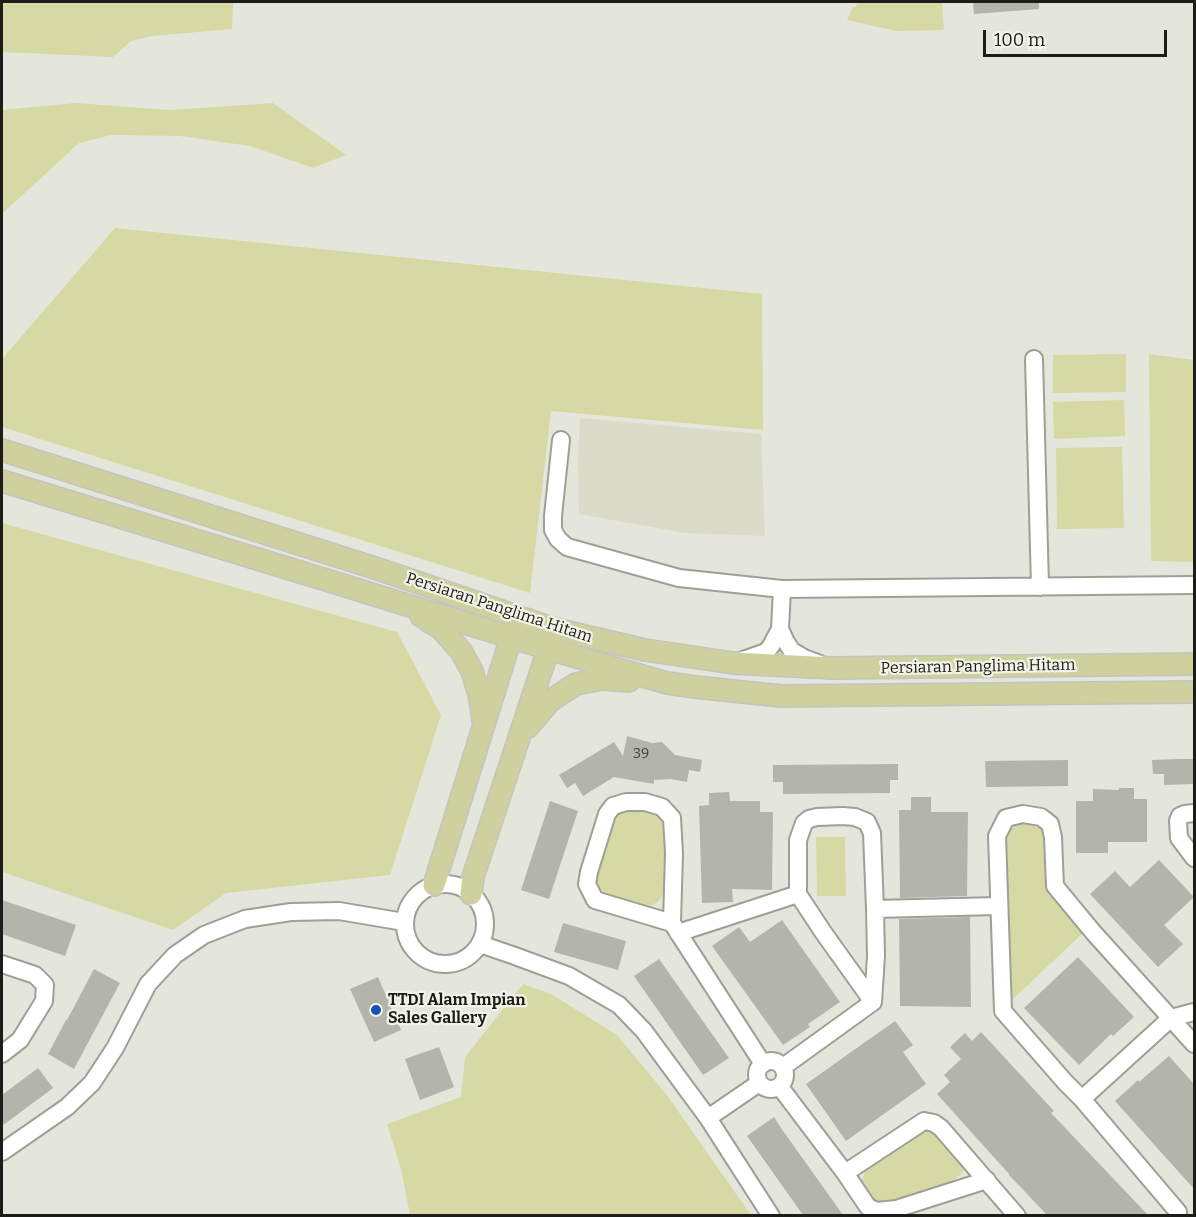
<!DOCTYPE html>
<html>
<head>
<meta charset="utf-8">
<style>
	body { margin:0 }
	#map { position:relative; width:1196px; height:1217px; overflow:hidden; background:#e5e6db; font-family:Bitter,serif }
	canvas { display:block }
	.frame { position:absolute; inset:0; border:3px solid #1c1c18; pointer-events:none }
	.scale { position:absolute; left:983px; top:30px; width:184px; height:27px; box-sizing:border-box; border:3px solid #1c1c18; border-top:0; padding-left:8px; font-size:18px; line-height:21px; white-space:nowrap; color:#1c1c18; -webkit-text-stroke:4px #f3f4e8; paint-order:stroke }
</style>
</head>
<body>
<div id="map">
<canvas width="1196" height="1217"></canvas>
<div class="frame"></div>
<div class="scale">100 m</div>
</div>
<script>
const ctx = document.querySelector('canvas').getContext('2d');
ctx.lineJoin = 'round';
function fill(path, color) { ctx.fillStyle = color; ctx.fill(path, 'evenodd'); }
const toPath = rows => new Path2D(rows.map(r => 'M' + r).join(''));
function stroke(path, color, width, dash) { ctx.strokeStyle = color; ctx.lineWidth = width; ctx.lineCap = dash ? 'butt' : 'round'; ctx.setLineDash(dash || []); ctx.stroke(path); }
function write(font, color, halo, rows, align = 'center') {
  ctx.font = font + ' Bitter,serif'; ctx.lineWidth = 4.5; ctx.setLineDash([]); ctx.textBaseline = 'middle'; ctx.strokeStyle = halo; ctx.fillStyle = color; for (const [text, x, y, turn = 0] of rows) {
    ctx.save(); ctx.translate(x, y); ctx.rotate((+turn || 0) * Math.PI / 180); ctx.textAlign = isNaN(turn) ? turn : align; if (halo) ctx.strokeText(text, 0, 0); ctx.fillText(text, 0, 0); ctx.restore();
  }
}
const built = toPath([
	[580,418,761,434,765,536,685,533,579,514,578,460]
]);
const green = toPath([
	[2,2,234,2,233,3,232,29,152,36,131,41,113,57,2,52],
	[857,2,942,2,944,30,896,31,847,20,853,7,856,7],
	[76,103,170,110,273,103,346,155,313,168,250,146,180,136,111,135,79,143,2,214,2,110],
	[115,228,762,294,763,430,551,411,530,593,2,427,2,359],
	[1126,354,1126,392,1053,393,1053,355],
	[1149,354,1194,360,1194,562,1151,561],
	[1124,400,1125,436,1054,439,1053,402],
	[1122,447,1124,528,1057,529,1056,448],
	[2,523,397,632,441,715,390,875,226,893,173,930,2,872],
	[634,808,654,812,661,816,664,823,665,890,659,901,649,907,604,893,594,885,593,876,611,819,617,813],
	[1032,823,1038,826,1045,835,1046,885,1049,892,1084,932,1010,1002,1005,839,1006,831,1016,824],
	[816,837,845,837,846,896,817,896],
	[523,984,551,994,617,1035,666,1094,751,1215,410,1215,401,1169,387,1124,461,1097,465,1057],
	[925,1130,935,1133,963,1166,964,1170,961,1174,948,1185,888,1204,872,1202,860,1186,865,1172,920,1132]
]);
const building = toPath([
	[973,2,1039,2,1039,9,974,14],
	[627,736,652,743,662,742,675,755,702,760,700,772,689,770,687,782,671,779,654,780,654,784,614,777,583,796,575,783,567,788,559,775,614,742,623,756],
	[1178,759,1194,759,1194,784,1164,785,1164,774,1153,774,1152,760],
	[1068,760,1068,786,986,787,985,761],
	[898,764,898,780,890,780,890,793,783,794,783,782,773,782,773,765],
	[1119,788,1134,788,1134,799,1147,799,1147,842,1108,842,1108,853,1076,853,1076,801,1093,801,1093,789,1119,790],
	[729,792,730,801,760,801,760,812,773,812,772,890,732,889,733,902,702,903,699,806,709,805,709,793],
	[911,797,931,797,931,812,968,812,967,896,900,898,899,810,911,810],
	[550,801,578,811,549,899,521,890],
	[1159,860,1194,897,1164,925,1183,944,1158,967,1090,894,1115,871,1130,887],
	[2,900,76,925,65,956,2,934],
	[970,917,971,1007,900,1006,899,919],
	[782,920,840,1002,808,1024,810,1027,783,1045,712,946,739,927,750,942],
	[563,923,626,941,618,970,554,952],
	[1078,957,1134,1017,1113,1036,1111,1034,1079,1065,1024,1008],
	[659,959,729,1058,703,1075,634,976],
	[94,969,120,983,74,1069,48,1054,66,1020,67,1020],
	[378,977,401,1030,374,1042,350,989],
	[895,1021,913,1045,903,1052,926,1084,846,1141,806,1084],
	[981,1032,1054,1111,1051,1113,1148,1215,1047,1215,1009,1175,1009,1174,937,1094,950,1082,944,1075,961,1059,950,1047,965,1033,972,1041],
	[439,1047,454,1087,420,1100,405,1059],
	[1169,1056,1194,1084,1194,1189,1115,1101,1138,1080,1139,1082],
	[38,1068,53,1088,2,1126,2,1095],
	[774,1117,781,1128,843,1215,803,1215,747,1136]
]);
const minor = toPath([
	[1034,359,1040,587],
	[561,440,553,516,553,530,558,539,567,547,679,578,782,589,1194,585],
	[780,629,786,642,792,651,804,658,820,664],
	[740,661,766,652,771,646,780,629,782,589],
	[626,802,645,802,662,807,672,818,674,853,672,923,595,900,587,884,589,872,607,814,613,806,626,802],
	[1194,813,1185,814,1180,816,1178,821,1179,838,1194,858],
	[843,816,855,817,867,822,872,833,875,909,876,956,873,1002,823,932,798,894,798,840,804,823,809,819,817,817,843,816],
	'405 924a40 40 0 1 1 80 0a40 40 0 1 1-80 0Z',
	[875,909,998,906],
	[672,923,763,1064],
	[678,933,798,894],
	[480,944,515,956,569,976,619,1005,644,1031,708,1118,771,1216],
	[2,964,35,975,45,985,44,1001,20,1040,2,1054],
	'757 1075a14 14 0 1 1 28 0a14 14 0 1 1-28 0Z',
	[783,1067,873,1002],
	[780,1087,845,1173,868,1207,877,1211,896,1209,987,1180],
	[1082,1099,1171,1018,1194,1012],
	[708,1118,759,1083],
	[2,1152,67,1107,92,1083,115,1048,148,984,175,955,204,935,245,919,291,912,339,911,404,922],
	[845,1173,924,1121,934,1123,941,1128,1017,1216],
	[1178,1212,1082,1099,1065,1082,1003,1011,997,836,1006,818,1023,814,1041,817,1050,824,1053,837,1055,886,1093,932,1194,1044]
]);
const major = toPath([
	[2,450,375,568,555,629,645,650,733,663,833,668,1194,664],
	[2,481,336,583,549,649,667,683,695,687,781,696,1194,692],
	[421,616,441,629,461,651,472,671,480,698,483,721],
	[528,727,550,701,576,684,601,679,629,681],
	[434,885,515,625],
	[471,894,473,877,552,638]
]);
const markers = [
	[376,1010,6,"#1352bd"]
];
const numberNames = [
	["39",641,754]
];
const streetNames = [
	["Persiaran Panglima Hitam",499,608,18],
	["Persiaran Panglima Hitam",978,667,-1]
];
const poiNames = [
	["TTDI Alam Impian",388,1001],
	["Sales Gallery",388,1019]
];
fill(built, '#dadbc8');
fill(green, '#d6d9a4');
fill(building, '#b4b5aa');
stroke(minor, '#9e9f95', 20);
stroke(major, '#c4c4c3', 24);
stroke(minor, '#fff', 16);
stroke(major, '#ced09d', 21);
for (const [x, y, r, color] of markers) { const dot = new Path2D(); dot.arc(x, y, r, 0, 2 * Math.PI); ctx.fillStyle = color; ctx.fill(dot); stroke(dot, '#f3f4e8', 2); }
write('14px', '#42423c', null, numberNames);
write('16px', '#1c1c18', '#f3f4e8', streetNames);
write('bold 16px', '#1c1c18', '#f3f4e8', poiNames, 'left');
</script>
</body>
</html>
